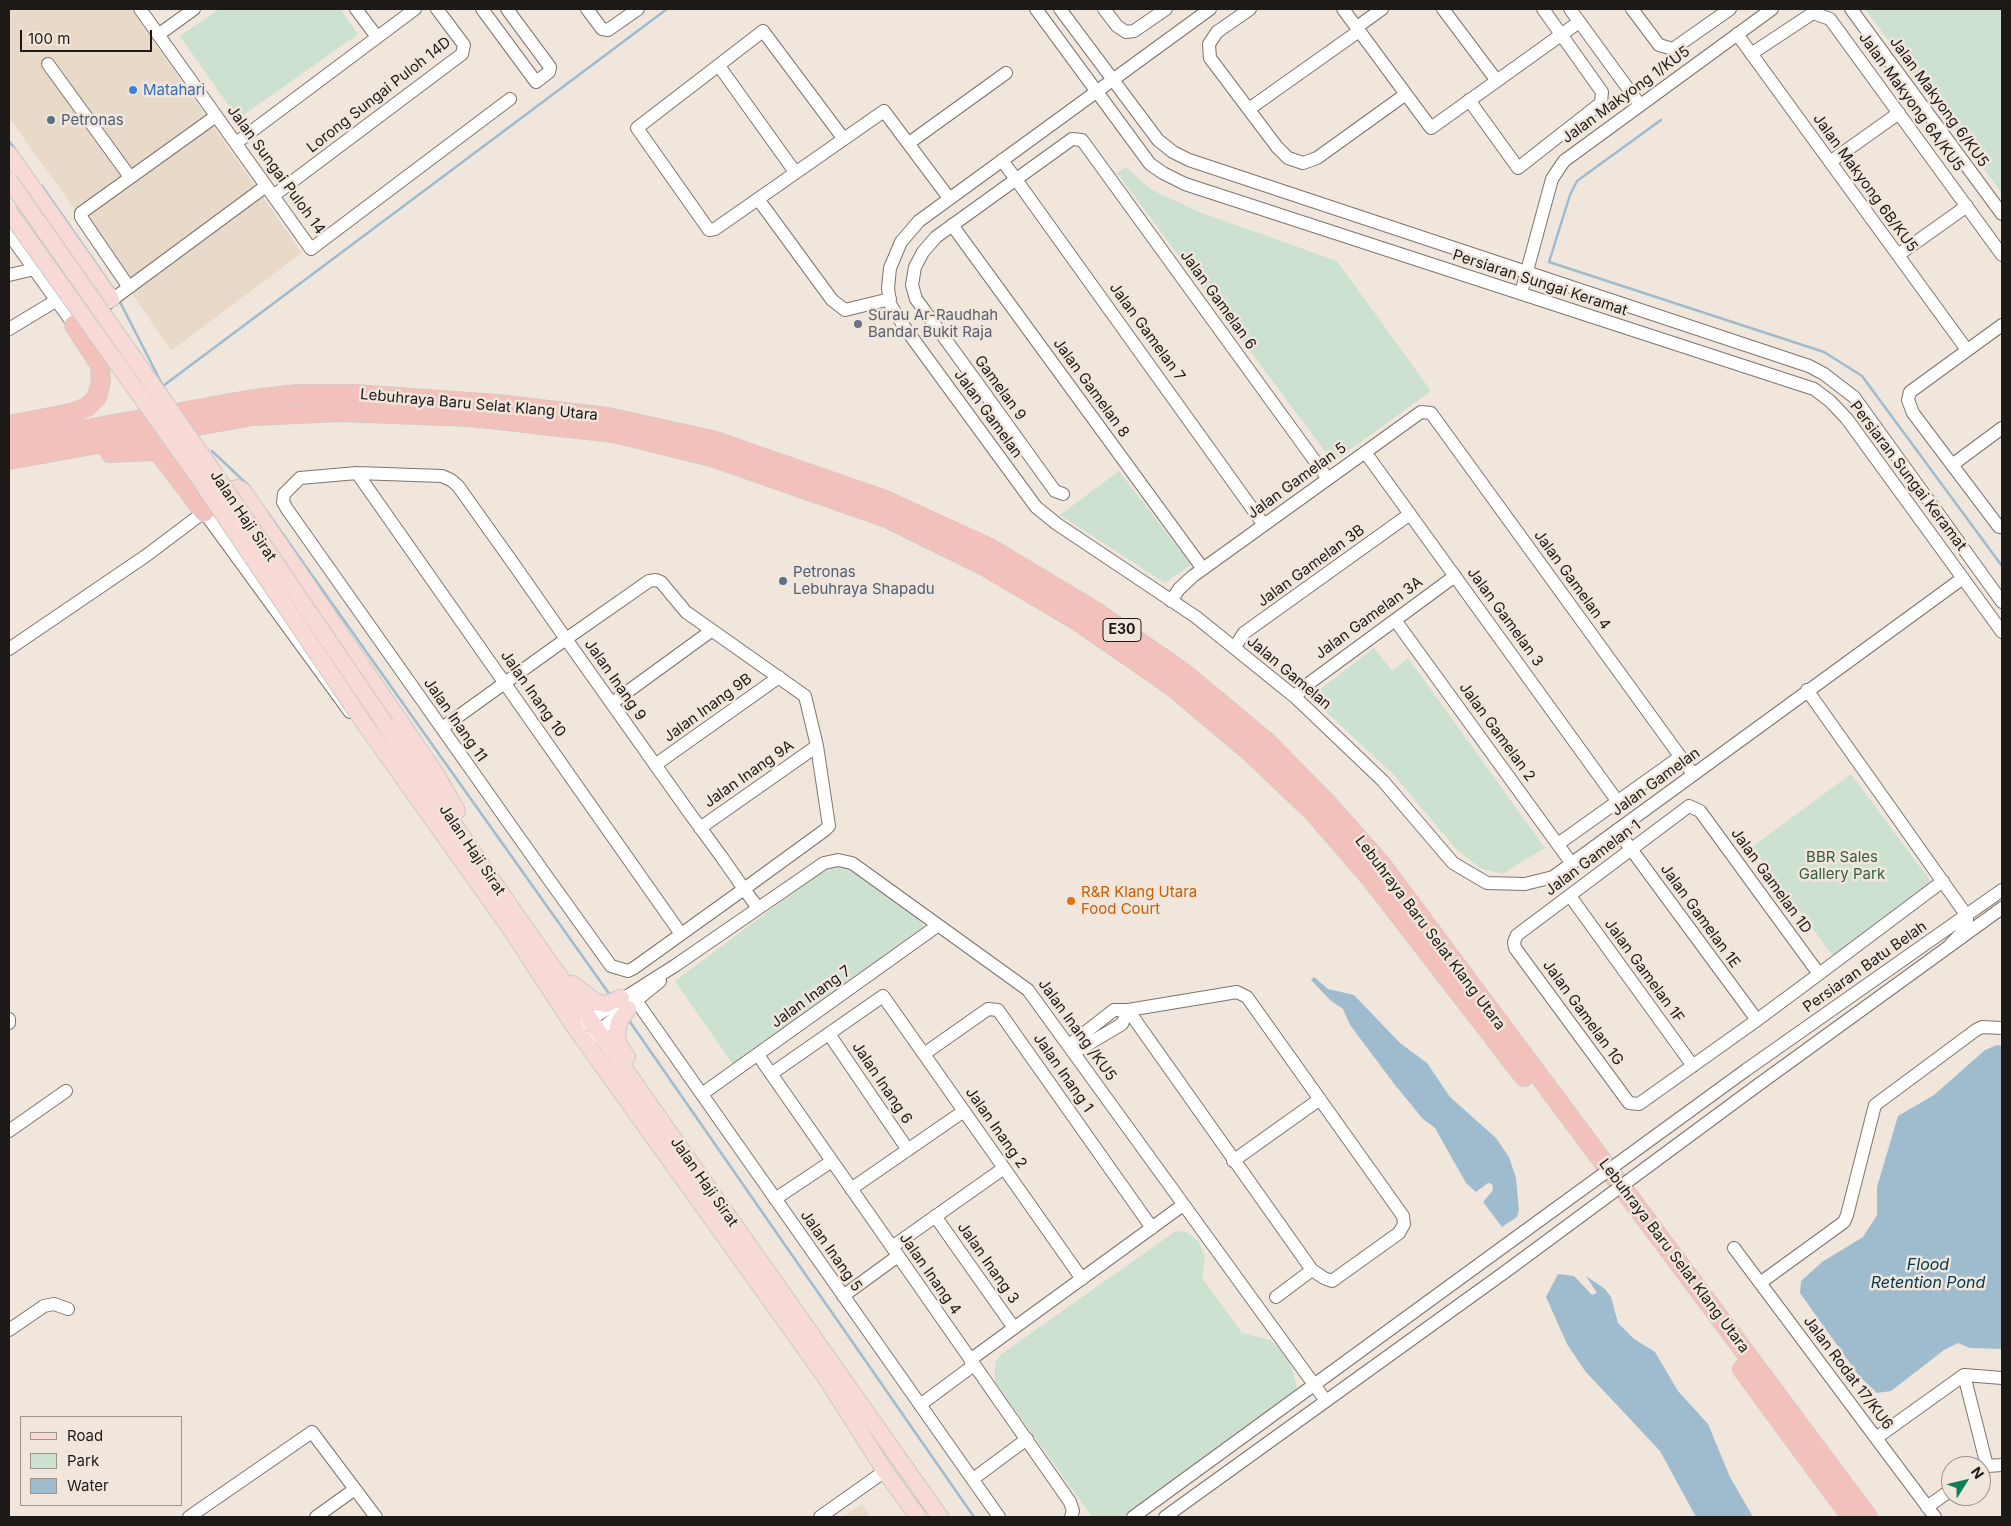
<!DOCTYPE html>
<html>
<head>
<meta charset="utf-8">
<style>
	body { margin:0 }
	#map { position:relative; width:2011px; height:1526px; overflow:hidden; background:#f0e6dc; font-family:Inter,sans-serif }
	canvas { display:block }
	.frame { position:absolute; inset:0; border:10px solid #1d1916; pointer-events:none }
	.legend { position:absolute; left:20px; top:1416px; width:162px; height:90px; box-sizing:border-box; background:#f0e6dc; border:1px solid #9c948d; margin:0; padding:6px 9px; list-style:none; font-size:15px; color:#1d1916 }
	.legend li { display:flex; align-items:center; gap:10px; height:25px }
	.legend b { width:25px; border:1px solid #9c948d }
	.north { position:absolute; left:1941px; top:1456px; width:50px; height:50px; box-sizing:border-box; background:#f0e6dc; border:1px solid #9c948d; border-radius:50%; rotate:54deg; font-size:14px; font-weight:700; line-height:20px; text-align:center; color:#1d1916 }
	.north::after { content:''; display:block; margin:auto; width:18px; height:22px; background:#107e5b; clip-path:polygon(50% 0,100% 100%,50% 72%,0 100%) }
	.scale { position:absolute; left:20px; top:30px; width:132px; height:22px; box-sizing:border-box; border:2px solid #1d1916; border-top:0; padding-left:6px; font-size:15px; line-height:18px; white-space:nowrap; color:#1d1916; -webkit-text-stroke:4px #f0e6dc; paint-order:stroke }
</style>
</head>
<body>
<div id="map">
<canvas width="2011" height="1526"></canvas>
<div class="frame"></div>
<ul class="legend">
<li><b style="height:6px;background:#f7dad6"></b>Road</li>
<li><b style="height:14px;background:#cce1d0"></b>Park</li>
<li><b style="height:14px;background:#9fbccf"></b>Water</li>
</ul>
<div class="north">N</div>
<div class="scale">100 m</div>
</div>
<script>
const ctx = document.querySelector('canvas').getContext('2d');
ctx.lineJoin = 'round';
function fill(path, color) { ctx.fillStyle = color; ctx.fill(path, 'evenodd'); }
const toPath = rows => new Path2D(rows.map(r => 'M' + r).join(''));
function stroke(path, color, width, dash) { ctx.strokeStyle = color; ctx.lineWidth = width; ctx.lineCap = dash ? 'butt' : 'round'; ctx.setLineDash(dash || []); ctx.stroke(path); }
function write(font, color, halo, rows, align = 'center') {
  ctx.font = font + ' Inter,sans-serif'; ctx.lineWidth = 5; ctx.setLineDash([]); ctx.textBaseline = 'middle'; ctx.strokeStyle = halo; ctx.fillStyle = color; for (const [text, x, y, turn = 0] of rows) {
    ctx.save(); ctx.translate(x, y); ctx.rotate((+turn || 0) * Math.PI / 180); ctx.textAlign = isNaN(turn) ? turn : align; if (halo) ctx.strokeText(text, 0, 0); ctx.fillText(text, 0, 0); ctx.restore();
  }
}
const built = toPath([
	[9,9,131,9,302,253,171,351,71,204,9,118],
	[862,1504,871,1517,842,1517]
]);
const green = toPath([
	[219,9,340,9,358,34,238,119,180,36],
	[1865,9,2002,9,2002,193],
	[1126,167,1150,189,1199,212,1337,261,1431,391,1333,462,1117,173],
	[1119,471,1191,565,1165,583,1060,515],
	[1374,648,1392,671,1408,658,1545,848,1502,874,1480,868,1458,851,1392,773,1310,697],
	[1851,774,1932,883,1833,956,1752,847],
	[839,865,850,869,918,918,924,926,734,1066,675,981,828,867],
	[1179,1231,1186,1232,1198,1241,1205,1255,1202,1278,1242,1333,1270,1340,1279,1348,1290,1363,1297,1387,1295,1394,1126,1517,1092,1517,995,1382,995,1363,1000,1355,1173,1233]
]);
const water = toPath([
	[1314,977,1328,989,1354,995,1400,1043,1427,1063,1450,1097,1496,1138,1509,1157,1516,1178,1519,1210,1517,1217,1502,1227,1483,1202,1493,1190,1492,1184,1488,1183,1476,1192,1466,1183,1435,1128,1423,1119,1395,1085,1350,1025,1343,1009,1330,1000,1311,980],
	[1997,1045,2002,1046,2002,1349,1970,1348,1958,1343,1944,1350,1891,1391,1877,1393,1859,1376,1800,1293,1801,1281,1822,1262,1863,1237,1877,1215,1877,1187,1898,1116,1934,1095,1985,1050],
	[1558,1274,1574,1276,1592,1295,1597,1293,1586,1276,1605,1289,1611,1297,1618,1323,1634,1339,1655,1352,1678,1391,1708,1424,1730,1477,1753,1517,1696,1517,1660,1451,1585,1371,1567,1344,1546,1297]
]);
const stream = toPath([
	[1661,120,1577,181,1570,195,1549,262,1824,352,1862,376,2002,566],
	[9,141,15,149],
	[42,186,113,288],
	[119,300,163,386,667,9],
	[212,451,250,487],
	[260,502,610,995],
	[628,1019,974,1517]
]);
const minor = toPath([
	[140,9,311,249,510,99],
	[356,9,377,37],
	[482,9,536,82,549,72,550,67,507,9],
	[587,9,602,29,608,30,638,9],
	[1036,9,1150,164,1163,173,1185,184,1814,389,1830,401,1847,419,2002,632],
	[1060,9,1158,140,1173,152,1189,160,1809,366,1824,374,1854,397,2002,602],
	[1104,9,1117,26,1126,32,1134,31,1166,9],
	[1210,9,919,221,901,242,890,268,888,288,890,304,905,328,1036,507,1057,524,1196,617,1295,697,1383,781,1453,863,1487,883,1525,884,1553,877,1963,578],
	[1250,9,1217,32,1209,44,1210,58,1277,147,1288,158,1303,163,1317,158,1406,94],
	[1343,9,1431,128,1579,22],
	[1443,9,1497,81],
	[1570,9,1640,105],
	[1632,9,1659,45,1673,49,1730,9],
	[1851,9,2002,214],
	[1357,27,1382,9],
	[1737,34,1967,350],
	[158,35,194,9],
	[1751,54,1813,13,1830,19,2002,255],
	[48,64,130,177],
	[719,66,795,172],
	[1469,100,1518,168,1601,103,1602,92,1543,9],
	[1249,109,1359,31],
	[843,138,763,31,637,128,709,230,715,229,884,111,949,198],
	[236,143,415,9],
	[909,143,1006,73],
	[1002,160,1264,525],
	[1830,162,1899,113],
	[273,196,462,54,464,45,437,9],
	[758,199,832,300,845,310,890,299],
	[952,225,1203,569],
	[9,234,74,325,82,324],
	[1898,255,1967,206],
	[9,275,35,269],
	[128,286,81,217,81,213,216,116],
	[1521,293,1552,179,1564,161,1772,9],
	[105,305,266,186],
	[2002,325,1910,392,1908,400,1913,413,1999,527,2002,527],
	[9,329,57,300],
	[1365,452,1618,802],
	[1952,465,2002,428],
	[357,473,681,934],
	[1063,494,1055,491,978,384,916,299,912,285,915,267,923,252,936,237,1072,139,1082,140,1328,479],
	[1171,601,1179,589,1193,576,1421,412,1431,413,1693,774],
	[1395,620,1572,864],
	[1234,648,1244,633,1410,514],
	[9,649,147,555,204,512,350,712],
	[1807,690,1967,916,1967,927,1950,945],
	[1295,697,1304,687,1455,576],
	[612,703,711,631],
	[442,728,566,639,649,581,656,580,661,582,686,612,805,696,817,746,829,826,825,830,744,889,634,968,628,971,611,966,550,881,506,819,487,792,287,509,283,502,284,494,300,478,357,473,442,476,451,480,458,486,515,566,566,639,688,811,721,856,744,889,758,908],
	[655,765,779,677],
	[700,828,817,746],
	[1617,830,1757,1020],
	[1558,844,1680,757],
	[1570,896,1693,1066],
	[1819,974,1700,811,1689,806,1517,935,1514,942,1515,948,1629,1103,1639,1104,1757,1020,1819,974,1943,881],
	[637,1002,999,1517],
	[9,1019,9,1023],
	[582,1025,676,965,824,863,838,860,852,863,1028,990,1326,1401],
	[829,1034,908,1150],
	[593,1036,660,981],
	[1069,1045,1114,1010,1128,1010,1237,992,1247,997,1403,1216,1404,1224,1399,1233,1332,1281,1324,1278,1312,1270,1128,1010],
	[1075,1052,1122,1024,1128,1010],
	[924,1054,988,1009,998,1010,1152,1228],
	[758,1055,1070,1502,1073,1511,1071,1517],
	[1746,1070,2002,890],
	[771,1074,883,996,1082,1279],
	[1758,1085,2002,908],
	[702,1094,937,926],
	[9,1131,66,1091],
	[1233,1161,1320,1099],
	[851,1189,964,1111],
	[775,1199,832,1161],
	[935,1216,1014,1328],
	[892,1247,1004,1168],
	[1734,1248,1935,1517],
	[1760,1283,1844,1222,1847,1215,1875,1105,1976,1030,1982,1027,2002,1028],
	[843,1296,898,1256],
	[1276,1297,1312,1270],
	[9,1330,44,1306,54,1304,68,1309],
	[970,1360,1183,1205],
	[1964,1375,1987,1466],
	[920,1405,974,1365],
	[1876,1438,1964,1375,2002,1378],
	[1981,1470,1987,1466,2002,1465],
	[973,1479,1027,1439],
	[1927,1507,1951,1490],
	[189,1517,312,1432,376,1517],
	[316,1517,355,1489],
	[820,1517,885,1471],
	[1133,1517,1492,1255],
	[1165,1517,1505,1272]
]);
const major = toPath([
	[9,154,111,299],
	[217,501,233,489,238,488,244,492,436,774,457,811],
	[360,717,510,928,576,1029,824,1375,885,1471,918,1517],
	[386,725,512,909,940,1517],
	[572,984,596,1002,605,1004,621,998],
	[627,1057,618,1043,617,1033,619,1022,628,1009]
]);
const highway = toPath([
	[9,425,71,413,87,407,97,397,101,381,100,365,74,325],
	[9,443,248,400,298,394,353,394,497,404,607,417,712,440,885,500,990,548,1095,611,1184,673,1268,743,1326,802,1381,864,1868,1517],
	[110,453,151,451,159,453,204,512],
	[9,460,252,416,340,412,472,417,614,433,712,457,887,518,984,566,1079,622,1173,687,1250,752,1313,812,1371,879,1524,1077],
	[1742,1369,1851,1517]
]);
const minorBridge = toPath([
	[1492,1255,1746,1070],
	[1505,1272,1758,1085]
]);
const majorBridge = toPath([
	[9,180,206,461,386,725],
	[9,212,194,471,360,717]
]);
const markers = [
	[133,90,5,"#3f7fe0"],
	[51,120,5,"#5c6f8a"],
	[858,324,5,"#6b7280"],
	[783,581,5,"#5c6f8a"],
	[1071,901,5,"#e8710a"]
];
const shields = [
	[1122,630,38]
];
const shieldNames = [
	["E30",1122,630]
];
const shopNames = [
	["Matahari",143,90]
];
const streetNames = [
	["Lorong Sungai Puloh 14D",379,95,-38],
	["Jalan Makyong 1/KU5",1626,95,-36],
	["Jalan Makyong 6A/KU5",1911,102,54],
	["Jalan Makyong 6/KU5",1939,102,54],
	["Jalan Sungai Puloh 14",276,170,54],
	["Jalan Makyong 6B/KU5",1865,183,54],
	["Persiaran Sungai Keramat",1540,283,18],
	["Jalan Gamelan 6",1218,300,54],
	["Jalan Gamelan 7",1147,332,54],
	["Gamelan 9",1000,388,54],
	["Jalan Gamelan 8",1091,388,54],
	["Lebuhraya Baru Selat Klang Utara",479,405,5],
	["Jalan Gamelan",988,414,54],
	["Persiaran Sungai Keramat",1908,476,53],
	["Jalan Gamelan 5",1297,481,-36],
	["Jalan Haji Sirat",243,516,56],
	["Jalan Gamelan 3B",1311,566,-36],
	["Jalan Gamelan 4",1572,580,54],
	["Jalan Gamelan 3",1505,617,54],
	["Jalan Gamelan 3A",1369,618,-36],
	["Jalan Gamelan",1289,673,40],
	["Jalan Inang 9",615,680,55],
	["Jalan Inang 10",533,694,55],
	["Jalan Inang 9B",708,708,-36],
	["Jalan Inang 11",455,720,55],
	["Jalan Gamelan 2",1497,732,54],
	["Jalan Inang 9A",749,774,-35],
	["Jalan Gamelan",1656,782,-36],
	["Jalan Haji Sirat",472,850,56],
	["Jalan Gamelan 1",1593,858,-37],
	["Jalan Gamelan 1D",1771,881,54],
	["Jalan Gamelan 1E",1700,916,54],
	["Lebuhraya Baru Selat Klang Utara",1430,933,53],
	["Persiaran Batu Belah",1865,967,-35],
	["Jalan Gamelan 1F",1644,971,54],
	["Jalan Inang 7",811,997,-36],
	["Jalan Gamelan 1G",1583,1013,54],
	["Jalan Inang /KU5",1077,1030,54],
	["Jalan Inang 1",1063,1073,55],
	["Jalan Inang 6",882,1083,56],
	["Jalan Inang 2",996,1128,55],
	["Jalan Haji Sirat",704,1182,55],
	["Jalan Inang 5",831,1251,55],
	["Lebuhraya Baru Selat Klang Utara",1674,1256,53],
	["Jalan Inang 3",988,1263,55],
	["Jalan Inang 4",930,1274,55],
	["Jalan Rodat 17/KU6",1848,1373,53]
];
const serviceNames = [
	["Petronas",61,120],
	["Petronas",793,572],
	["Lebuhraya Shapadu",793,589]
];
const worshipNames = [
	["Surau Ar-Raudhah",868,315],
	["Bandar Bukit Raja",868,332]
];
const parkNames = [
	["BBR Sales",1842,857],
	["Gallery Park",1842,874]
];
const foodNames = [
	["R&R Klang Utara",1081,892],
	["Food Court",1081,909]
];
const waterNames = [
	["Flood",1928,1265],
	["Retention Pond",1928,1283]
];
fill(built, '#e9d9c9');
fill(green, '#cce1d0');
fill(water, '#9fbccf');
stroke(stream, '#9fbccf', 2.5);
stroke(minor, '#7e756d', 14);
stroke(major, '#c9c8c7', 18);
stroke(highway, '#c9c8c7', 20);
stroke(minor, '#fff', 12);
stroke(major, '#f7dad6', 16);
stroke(highway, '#f2c1bb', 19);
stroke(minorBridge, '#7e756d', 14, []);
stroke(majorBridge, '#c9c8c7', 18, []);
stroke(minorBridge, '#fff', 12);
stroke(majorBridge, '#f7dad6', 16);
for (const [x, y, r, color] of markers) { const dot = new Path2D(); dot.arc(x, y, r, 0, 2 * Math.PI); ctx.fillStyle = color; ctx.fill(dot); stroke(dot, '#f0e6dc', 2); }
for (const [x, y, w] of shields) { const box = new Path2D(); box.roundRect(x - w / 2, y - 11.5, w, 23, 4); ctx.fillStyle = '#f0e6dc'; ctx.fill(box); stroke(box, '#1d1916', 1); }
write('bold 14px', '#1d1916', null, shieldNames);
write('15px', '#366cbe', '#f0e6dc', shopNames, 'left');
write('15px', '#1d1916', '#f0e6dc', streetNames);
write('15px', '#4e5e75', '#f0e6dc', serviceNames, 'left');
write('15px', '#5b616d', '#f0e6dc', worshipNames, 'left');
write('15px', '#345f40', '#f0e6dc', parkNames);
write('15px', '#c56008', '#f0e6dc', foodNames, 'left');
write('italic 16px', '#003853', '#f0e6dc', waterNames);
</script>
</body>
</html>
